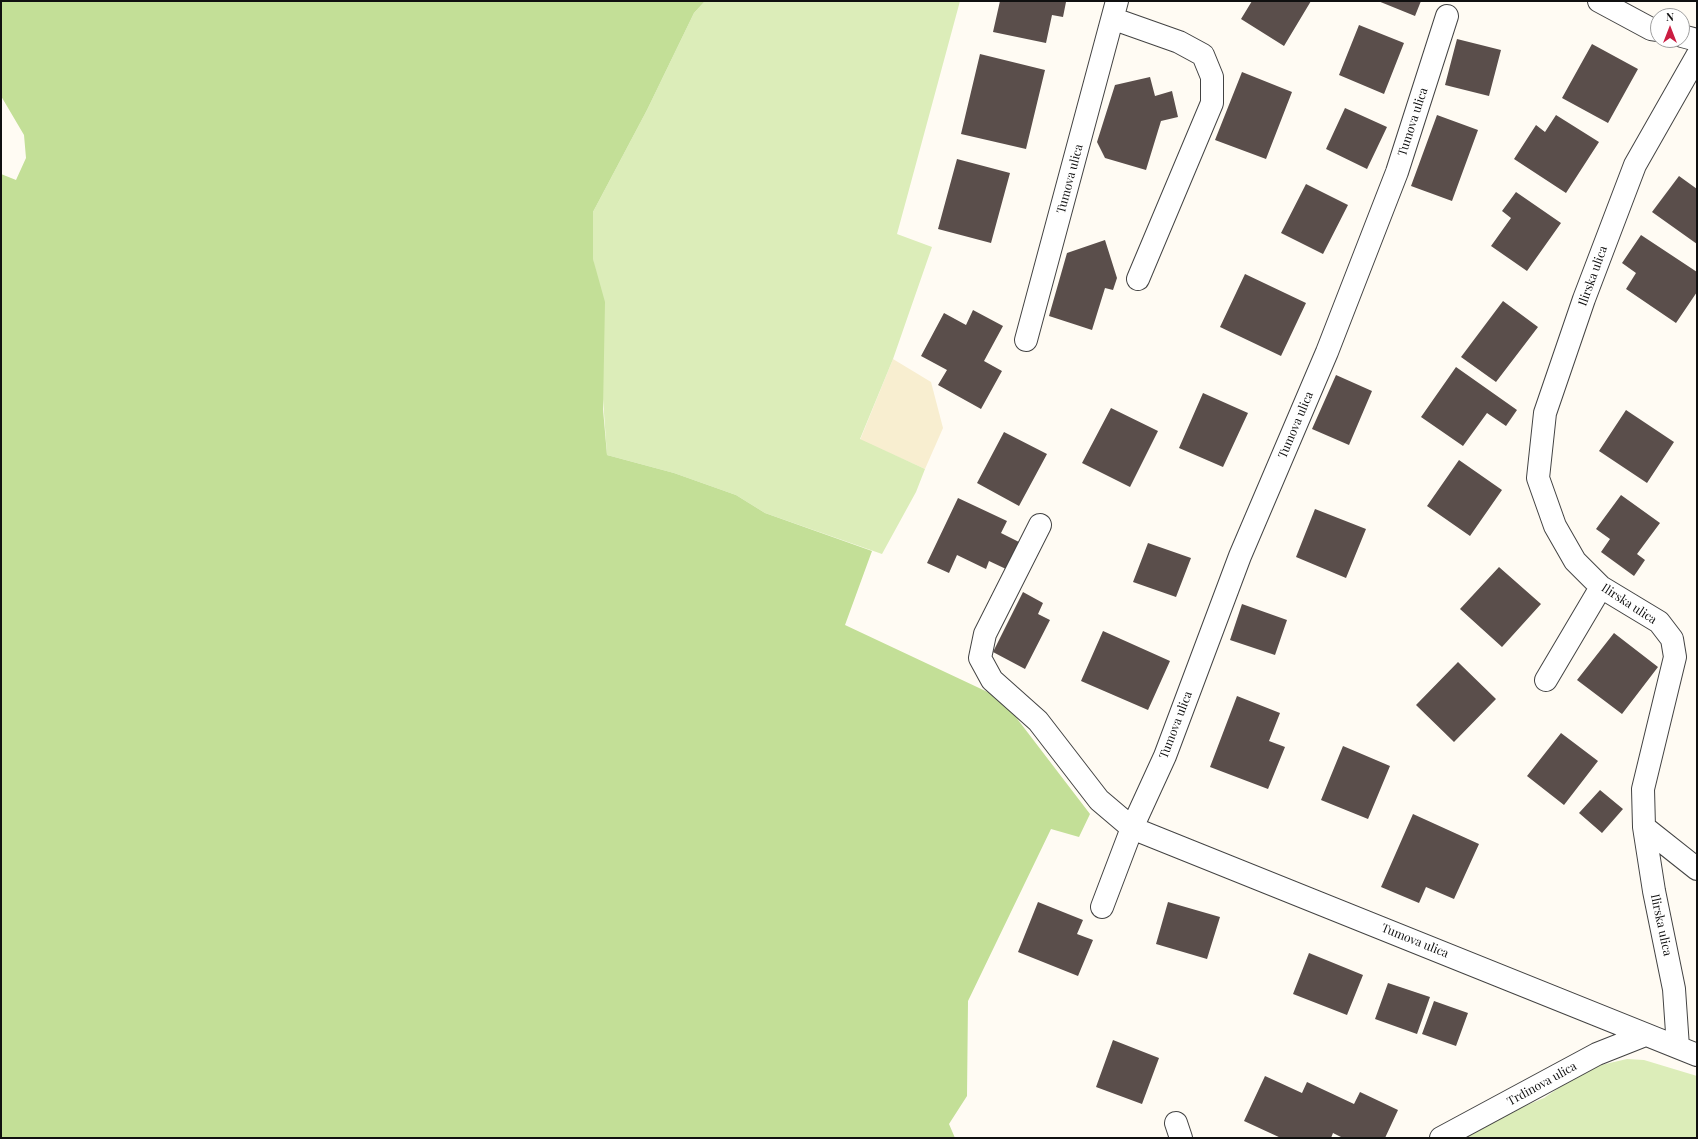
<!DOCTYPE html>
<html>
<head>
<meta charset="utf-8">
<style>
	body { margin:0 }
	#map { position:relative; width:1698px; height:1139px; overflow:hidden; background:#fffbf3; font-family:"Playfair Display",serif }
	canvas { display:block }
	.frame { position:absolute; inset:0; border:2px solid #101010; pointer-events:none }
	.north { position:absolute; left:1650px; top:8px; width:40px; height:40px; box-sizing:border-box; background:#fff; border:1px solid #9f9f9f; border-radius:50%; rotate:0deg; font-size:11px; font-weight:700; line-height:16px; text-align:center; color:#101010 }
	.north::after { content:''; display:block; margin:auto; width:14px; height:18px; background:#cb1d42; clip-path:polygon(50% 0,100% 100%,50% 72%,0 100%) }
</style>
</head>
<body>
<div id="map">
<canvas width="1698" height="1139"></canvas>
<div class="frame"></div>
<div class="north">N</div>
</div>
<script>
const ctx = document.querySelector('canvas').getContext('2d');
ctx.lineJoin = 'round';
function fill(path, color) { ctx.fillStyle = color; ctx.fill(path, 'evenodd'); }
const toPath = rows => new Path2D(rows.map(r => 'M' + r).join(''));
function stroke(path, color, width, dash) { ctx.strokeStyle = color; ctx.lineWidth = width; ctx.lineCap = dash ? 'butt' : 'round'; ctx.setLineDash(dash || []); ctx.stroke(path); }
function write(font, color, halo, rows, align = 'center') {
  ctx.font = font + ' "Playfair Display",serif'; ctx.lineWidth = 4; ctx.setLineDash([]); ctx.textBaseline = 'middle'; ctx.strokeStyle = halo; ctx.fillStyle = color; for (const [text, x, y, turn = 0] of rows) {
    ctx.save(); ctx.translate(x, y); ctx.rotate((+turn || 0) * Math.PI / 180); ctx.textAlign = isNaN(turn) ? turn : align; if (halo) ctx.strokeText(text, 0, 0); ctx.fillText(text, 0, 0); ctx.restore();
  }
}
const farmland = toPath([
	[893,359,931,382,943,428,925,469,860,440]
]);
const green = toPath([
	[705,1,960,1,897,234,932,247,893,359,860,439,925,469,916,492,882,554,765,513,736,495,674,473,607,455,593,259,593,212,647,110,694,13],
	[1627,1059,1644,1060,1697,1076,1697,1138,1464,1138,1515,1110,1544,1098,1566,1083,1601,1065]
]);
const forest = toPath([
	[1,1,705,1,694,13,647,110,593,212,593,259,605,302,603,409,607,455,674,473,736,495,765,513,872,551,845,625,994,695,1015,716,1090,814,1079,837,1051,829,968,1001,967,1096,949,1124,955,1138,1,1138,1,174,16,180,26,158,24,135,1,96]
]);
const building = toPath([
	[1000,1,1059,1,1066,2,1063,17,1052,15,1046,43,993,32],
	[1252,1,1311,1,1284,46,1241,19],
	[1378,1,1421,1,1415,16],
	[1359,25,1404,43,1384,94,1339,75],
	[1457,39,1501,50,1489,96,1445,85],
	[1592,44,1638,69,1608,123,1562,98],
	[980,54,1045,70,1026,149,961,134],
	[1242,72,1292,92,1266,159,1215,140],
	[1150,77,1155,96,1172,91,1178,117,1161,121,1146,170,1105,158,1097,142,1115,85],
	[1345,108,1387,127,1367,169,1326,149],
	[1437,115,1478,130,1452,201,1411,186],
	[1556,115,1599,142,1566,193,1514,159,1536,125,1545,132],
	[957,159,1010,173,991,243,938,229],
	[1679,176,1697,189,1697,244,1652,212],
	[1306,184,1348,205,1323,254,1281,233],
	[1516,192,1561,223,1527,271,1491,246,1511,218,1502,211],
	[1641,235,1697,272,1697,292,1676,323,1626,289,1636,273,1622,263],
	[1105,240,1117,278,1113,290,1105,288,1092,330,1049,316,1067,253],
	[1245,274,1306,303,1281,356,1220,327],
	[1503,301,1538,327,1496,382,1461,357],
	[973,310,1003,326,984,361,1002,371,981,409,938,385,947,370,921,356,944,313,966,325],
	[1456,367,1517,410,1506,426,1487,413,1463,446,1421,417],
	[1336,375,1372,391,1349,445,1312,429],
	[1203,393,1248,413,1223,467,1179,448],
	[1111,408,1158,431,1130,487,1082,463],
	[1626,410,1674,442,1647,483,1599,451],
	[1004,432,1047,454,1019,506,977,483],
	[1459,460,1502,490,1470,536,1427,506],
	[1621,495,1660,523,1637,554,1645,560,1634,576,1601,552,1610,539,1596,529],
	[958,498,1007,521,1001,533,1019,542,1006,569,989,561,986,569,957,555,949,573,927,563],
	[1315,509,1366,529,1346,578,1296,557],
	[1148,543,1191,558,1176,597,1133,582],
	[1499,567,1541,604,1502,647,1460,609],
	[1023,592,1043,603,1038,614,1050,620,1025,669,993,652],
	[1242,604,1287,620,1275,655,1230,640],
	[1103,631,1170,661,1148,710,1081,681],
	[1614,633,1658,667,1622,714,1577,680],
	[1458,662,1496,699,1454,742,1416,705],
	[1237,696,1280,713,1269,741,1285,747,1268,789,1210,767],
	[1561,733,1598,761,1564,805,1527,776],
	[1343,746,1390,766,1368,819,1321,800],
	[1600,790,1623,809,1602,833,1579,813],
	[1413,814,1479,844,1454,899,1426,887,1419,903,1381,887],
	[1038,902,1083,920,1077,934,1093,940,1078,976,1018,952],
	[1168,902,1220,917,1207,959,1156,944],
	[1309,953,1363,975,1347,1015,1293,994],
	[1388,983,1430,997,1417,1034,1375,1019],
	[1434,1001,1468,1013,1456,1046,1422,1034],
	[1113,1040,1159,1058,1142,1104,1096,1087],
	[1265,1076,1302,1093,1307,1082,1354,1104,1360,1092,1398,1110,1385,1138,1343,1138,1333,1133,1331,1138,1281,1138,1244,1121]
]);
const minor = toPath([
	[1599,1,1651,29,1658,30],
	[1114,19,1179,42,1203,55,1212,77,1212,103,1138,279],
	[1682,36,1697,40],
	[1026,340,1117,1],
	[1040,525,985,634,980,658,992,680,1038,721,1099,800,1132,828,1697,1055],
	[1546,680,1601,587],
	[1644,827,1697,869],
	[1102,907,1132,828,1165,756,1240,556,1327,352,1397,172,1447,16],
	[1678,1047,1674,989,1654,891,1644,827,1643,789,1675,657,1672,639,1659,622,1601,587,1575,561,1555,526,1538,478,1545,413,1584,299,1635,165,1697,56],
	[1176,1123,1181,1138],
	[1441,1138,1597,1054,1645,1035]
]);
const streetNames = [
	["Tumova ulica",1413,122,-72],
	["Tumova ulica",1070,179,-75],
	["Ilirska ulica",1593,276,-70],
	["Tumova ulica",1296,425,-67],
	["Ilirska ulica",1629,604,33],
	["Tumova ulica",1176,725,-69],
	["Ilirska ulica",1661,925,78],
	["Tumova ulica",1415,941,22],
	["Trdinova ulica",1542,1084,-29]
];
fill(farmland, '#f8eed0');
fill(green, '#dcedb9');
fill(forest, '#c3df97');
fill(building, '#5a4e4b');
stroke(minor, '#434343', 24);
stroke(minor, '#fff', 22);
write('12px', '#101010', '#fff', streetNames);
</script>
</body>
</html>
